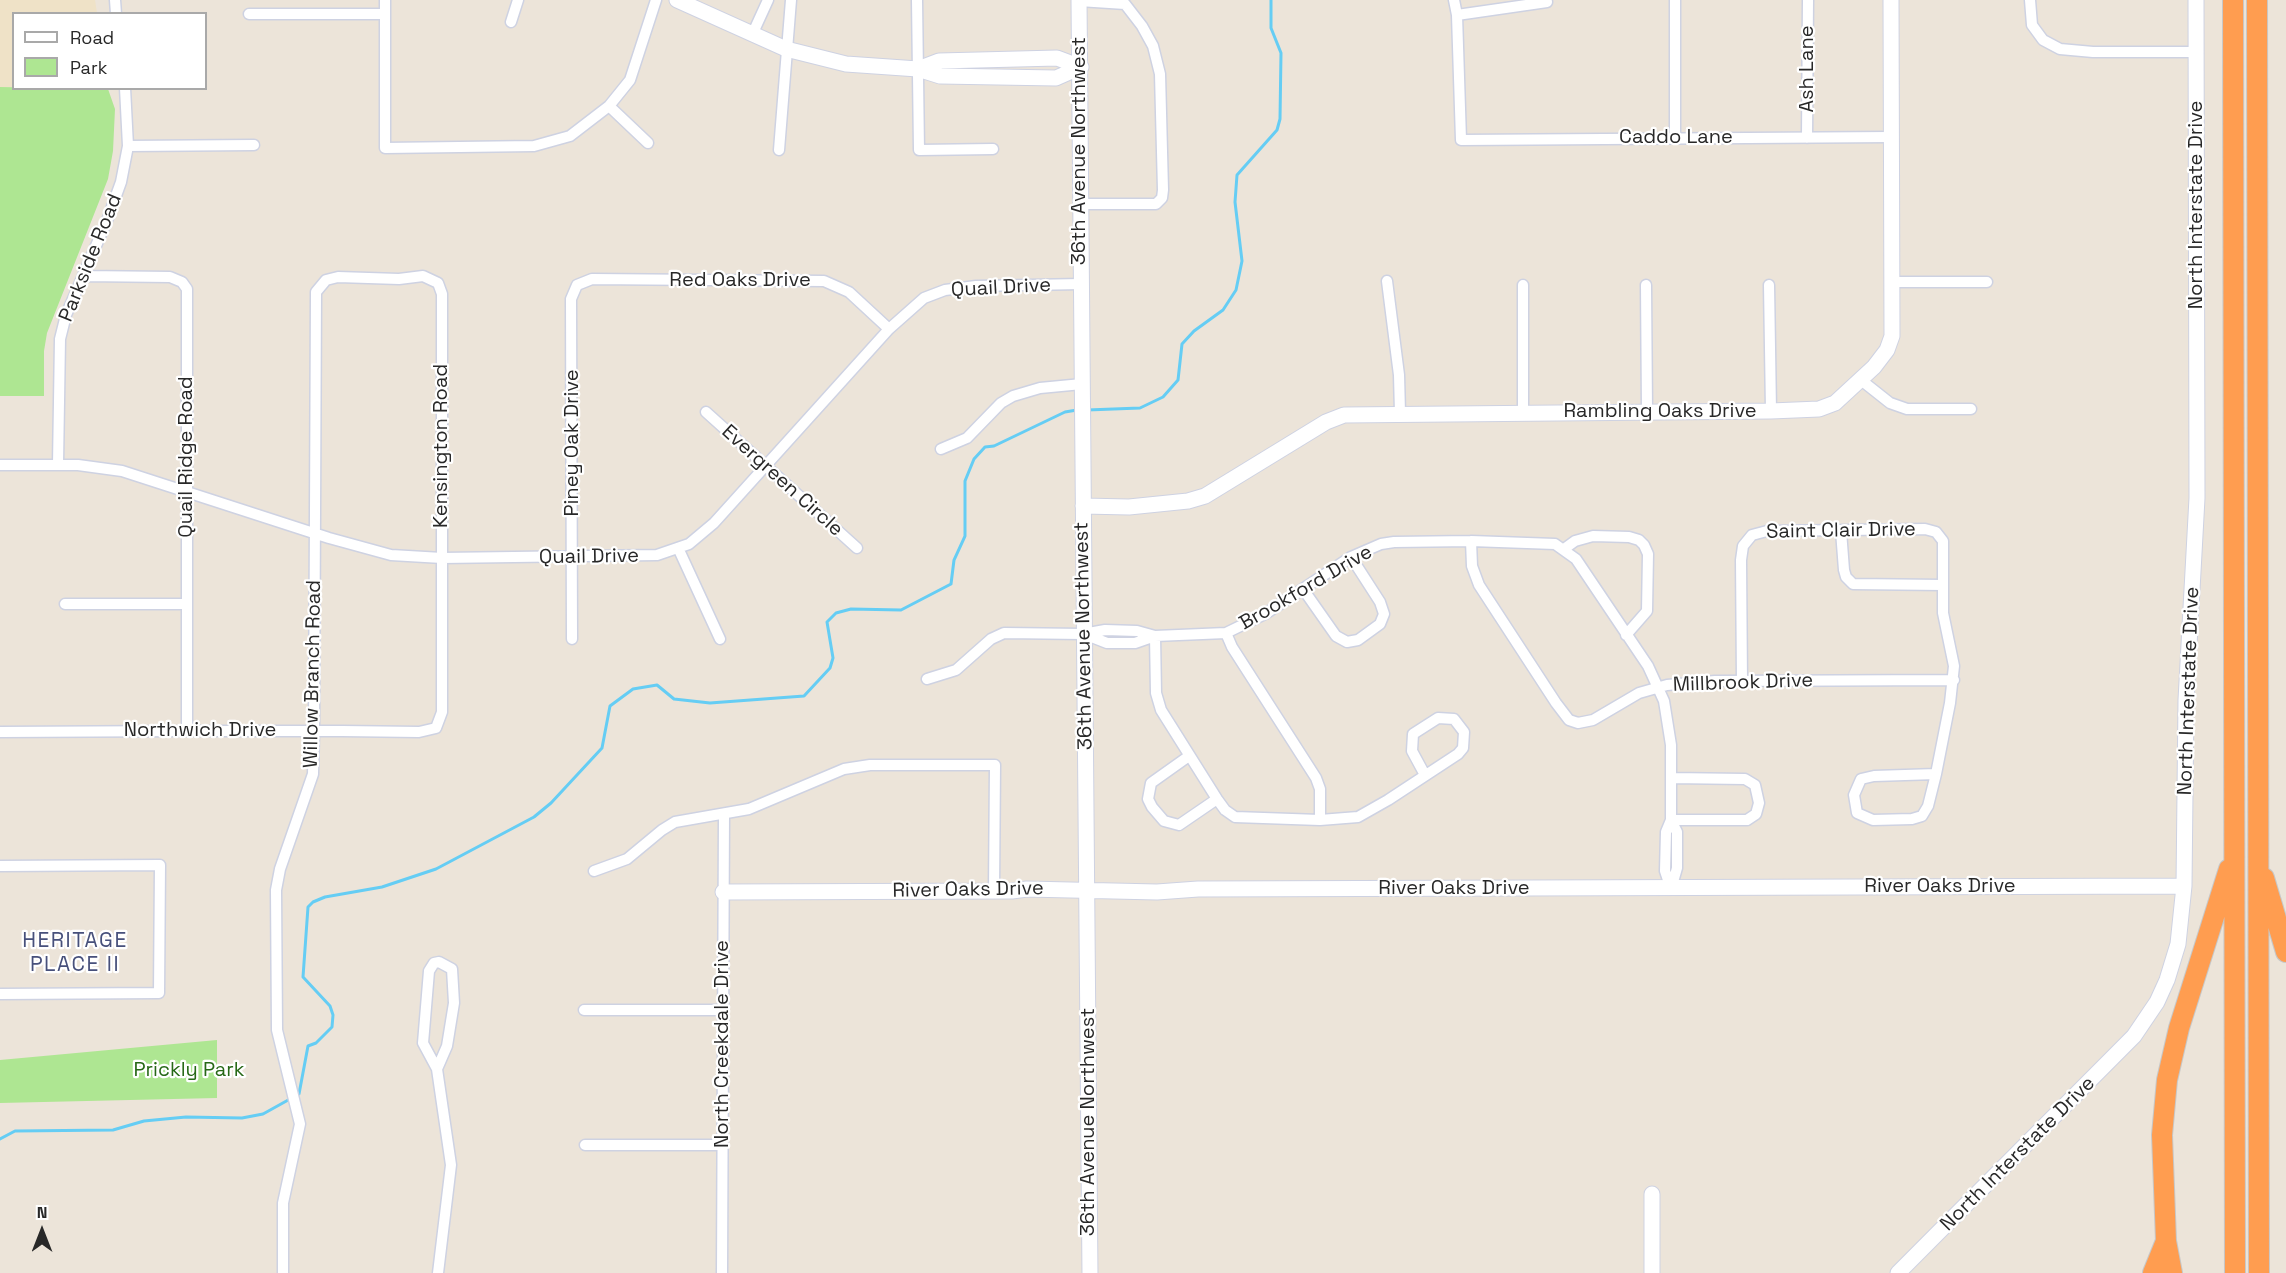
<!DOCTYPE html>
<html>
<head>
<meta charset="utf-8">
<style>
	body { margin:0 }
	#map { position:relative; width:2286px; height:1273px; overflow:hidden; background:#ece4d9; font-family:"Space Grotesk",sans-serif }
	canvas { display:block }
	.legend { position:absolute; left:12px; top:12px; width:195px; height:78px; box-sizing:border-box; background:#fff; border:2px solid #a9a9a9; margin:0; padding:8px 10px; list-style:none; font-size:18px; color:#282828 }
	.legend li { display:flex; align-items:center; gap:12px; height:30px }
	.legend b { width:30px; border:2px solid #a9a9a9 }
	.north { position:absolute; left:12px; top:1201px; width:60px; height:60px; -webkit-text-stroke:4px #fff; paint-order:stroke; rotate:0deg; font-size:16px; font-weight:700; line-height:24px; text-align:center; color:#282828 }
	.north::after { content:''; display:block; margin:auto; width:21px; height:27px; background:#282828; clip-path:polygon(50% 0,100% 100%,50% 72%,0 100%) }
</style>
</head>
<body>
<div id="map">
<canvas width="2286" height="1273"></canvas>
<ul class="legend">
<li><b style="height:8px;background:#fff"></b>Road</li>
<li><b style="height:16px;background:#aee692"></b>Park</li>
</ul>
<div class="north">N</div>
</div>
<script>
const ctx = document.querySelector('canvas').getContext('2d');
ctx.lineJoin = 'round';
function fill(path, color) { ctx.fillStyle = color; ctx.fill(path, 'evenodd'); }
const toPath = rows => new Path2D(rows.map(r => 'M' + r).join(''));
function stroke(path, color, width, dash) { ctx.strokeStyle = color; ctx.lineWidth = width; ctx.lineCap = dash ? 'butt' : 'round'; ctx.setLineDash(dash || []); ctx.stroke(path); }
function write(font, color, halo, rows, align = 'center') {
  ctx.font = font + ' "Space Grotesk",sans-serif'; ctx.lineWidth = 4.5; ctx.setLineDash([]); ctx.textBaseline = 'middle'; ctx.strokeStyle = halo; ctx.fillStyle = color; for (const [text, x, y, turn = 0] of rows) {
    ctx.save(); ctx.translate(x, y); ctx.rotate((+turn || 0) * Math.PI / 180); ctx.textAlign = isNaN(turn) ? turn : align; if (halo) ctx.strokeText(text, 0, 0); ctx.fillText(text, 0, 0); ctx.restore();
  }
}
const education = toPath([
	[0,0,95,0,97,13,14,14,13,87,0,87]
]);
const green = toPath([
	[0,87,108,89,115,109,113,151,108,179,47,333,44,351,44,396,0,396],
	[217,1040,217,1098,0,1103,0,1060]
]);
const stream = toPath([
	[1087,410,1140,408,1163,397,1178,380,1182,344,1194,331,1223,310,1236,290,1242,261,1235,202,1237,175,1277,130,1280,119,1281,53,1271,28,1271,0],
	[0,1139,15,1131,113,1130,144,1121,186,1117,242,1118,263,1114,299,1094,308,1046,316,1043,332,1027,333,1015,330,1006,303,977,308,907,313,902,325,897,382,887,436,869,534,817,551,803,602,748,610,706,633,689,657,685,674,699,710,703,804,696,830,668,833,658,827,622,836,613,851,609,901,610,951,584,954,560,965,536,965,481,974,459,985,447,994,446,1065,412,1077,410]
]);
const street = toPath([
	[115,0,116,14],
	[385,0,385,148,534,146,570,136,609,106,630,80,656,0],
	[917,0,919,150,993,149],
	[1454,0,1457,15,1461,140,1891,137],
	[1675,0,1675,138],
	[2030,0,2032,25,2043,40,2060,49,2093,52,2196,52],
	[1079,1,1125,4,1142,26,1153,46,1160,74,1163,190,1162,198,1156,204,1081,204],
	[249,14,384,14],
	[1457,15,1547,2],
	[511,22,518,0],
	[752,35,768,0],
	[609,106,648,143],
	[1807,138,1808,0],
	[128,146,254,145],
	[779,150,791,0],
	[84,276,170,277,182,282,187,289,187,731],
	[1387,281,1399,375,1400,413],
	[1892,282,1987,282],
	[1523,285,1523,412],
	[1646,285,1647,411],
	[1769,285,1771,411],
	[1861,380,1890,403,1907,409,1971,409],
	[706,412,857,548],
	[941,449,967,438,1001,403,1013,396,1040,388,1082,384],
	[58,464,60,339,66,315,108,218,121,182,128,146,125,88],
	[0,465,78,465,122,471,329,538,391,555,442,558,657,555,689,544,714,523,889,329,924,298,945,290,976,286,1081,284],
	[1841,531,1844,570,1846,577,1853,584,1943,585],
	[1471,541,1472,566,1479,585,1556,703,1569,720,1578,723,1593,720,1639,693,1667,685,1715,681,1954,680],
	[1564,549,1575,541,1593,536,1629,537,1639,540,1644,545,1648,554,1647,611,1626,635],
	[679,550,720,639],
	[1303,589,1336,636,1347,642,1358,640,1380,624,1384,614,1380,602,1351,557],
	[65,604,187,604],
	[1226,633,1232,647,1316,778,1320,789,1320,820],
	[1084,634,1107,643,1135,643,1155,636],
	[1155,636,1156,693,1161,710,1217,799,1225,810,1235,817,1320,820,1358,817,1388,800,1458,754,1463,748,1464,732,1454,719,1438,718,1413,734,1412,751,1425,775],
	[572,639,571,299,577,285,592,279,824,281,849,292,889,329],
	[927,679,956,670,991,639,1004,633,1083,634,1105,630,1137,631,1155,636,1226,633,1265,614,1351,557,1381,544,1394,542,1471,541,1555,544,1576,559,1648,666,1664,701,1671,745,1671,820,1666,832,1665,871,1671,889],
	[1742,682,1741,560,1743,546,1752,535,1767,531,1925,529,1936,532,1943,541,1943,613,1954,666,1950,703,1936,774,1928,806,1922,816,1912,819,1873,820,1857,813,1854,795,1861,779,1874,776,1936,774],
	[0,732,187,731,342,731,419,732,436,728,442,712,442,294,438,283,423,276,399,279,338,277,326,280,316,292,314,731,313,774,280,869,276,890,277,1030,300,1124,283,1203,283,1273],
	[1189,756,1151,783,1148,799,1152,807,1164,821,1179,825,1217,799],
	[1671,820,1747,820,1756,814,1759,803,1755,785,1745,779,1671,778],
	[1671,820,1677,832,1677,868,1671,889],
	[0,866,160,865,159,993,0,994],
	[594,871,627,859,662,830,675,822,749,809,844,769,870,765,995,765,994,891],
	[584,1010,722,1010],
	[437,1069,447,1046,454,1003,452,969,439,962,434,963,429,971,423,1043,437,1069,451,1165,438,1273],
	[585,1145,722,1145],
	[722,1273,724,814]
]);
const secondary = toPath([
	[677,0,786,49,846,64,918,69,940,76,1056,78,1081,67],
	[1079,0,1090,1273],
	[918,69,939,61,1057,58,1081,67],
	[1083,506,1129,507,1188,501,1205,496,1326,422,1344,415,1771,411,1819,409,1835,403,1874,367,1887,350,1892,336,1891,0],
	[723,892,1012,891,1027,889,1157,892,1198,889,2184,886],
	[1652,1194,1652,1273],
	[1898,1273,2134,1036,2157,1002,2167,980,2178,944,2184,886,2186,700,2197,498,2196,0]
]);
const highway = toPath([
	[2233,0,2235,1273],
	[2257,0,2259,1273],
	[2264,878,2286,952],
	[2153,1273,2166,1241],
	[2172,1273,2166,1241,2162,1135,2167,1080,2179,1028,2229,869]
]);
const streetNames = [
	["Ash Lane",1808,69,-90],
	["Caddo Lane",1676,138],
	["36th Avenue Northwest",1080,151,-90],
	["North Interstate Drive",2197,205,-90],
	["Parkside Road",91,258,-68],
	["Red Oaks Drive",740,281],
	["Quail Drive",1001,288,-3],
	["Rambling Oaks Drive",1660,412],
	["Piney Oak Drive",573,443,-90],
	["Kensington Road",442,446,-90],
	["Quail Ridge Road",187,457,-90],
	["Evergreen Circle",782,481,42],
	["Saint Clair Drive",1841,531,-1],
	["Quail Drive",589,557,-1],
	["Brookford Drive",1306,588,-30],
	["36th Avenue Northwest",1084,636,-91],
	["Willow Branch Road",313,674,-89],
	["Millbrook Drive",1743,683,-2],
	["North Interstate Drive",2189,691,-88],
	["Northwich Drive",200,731],
	["River Oaks Drive",1940,887],
	["River Oaks Drive",1454,889],
	["River Oaks Drive",968,890,-1],
	["North Creekdale Drive",723,1044,-90],
	["36th Avenue Northwest",1089,1122,-90],
	["North Interstate Drive",2018,1154,-45]
];
const parkNames = [
	["Prickly Park",189,1071]
];
const neighbourhoodNames = [
	["HERITAGE",75,941],
	["PLACE II",75,965]
];
fill(education, '#efe2c7');
fill(green, '#aee692');
stroke(stream, '#65cdf4', 3);
stroke(street, '#ced2e2', 13);
stroke(secondary, '#ced2e2', 17);
stroke(highway, '#c7c7c7', 22);
stroke(street, '#fff', 10);
stroke(secondary, '#fff', 15);
stroke(highway, '#ff9d50', 20);
write('20px', '#282828', '#fff', streetNames);
write('20px', '#266816', '#fff', parkNames);
ctx.letterSpacing = '1.5px';
write('21px', '#47507b', '#fff', neighbourhoodNames);
ctx.letterSpacing = '0px';
</script>
</body>
</html>
